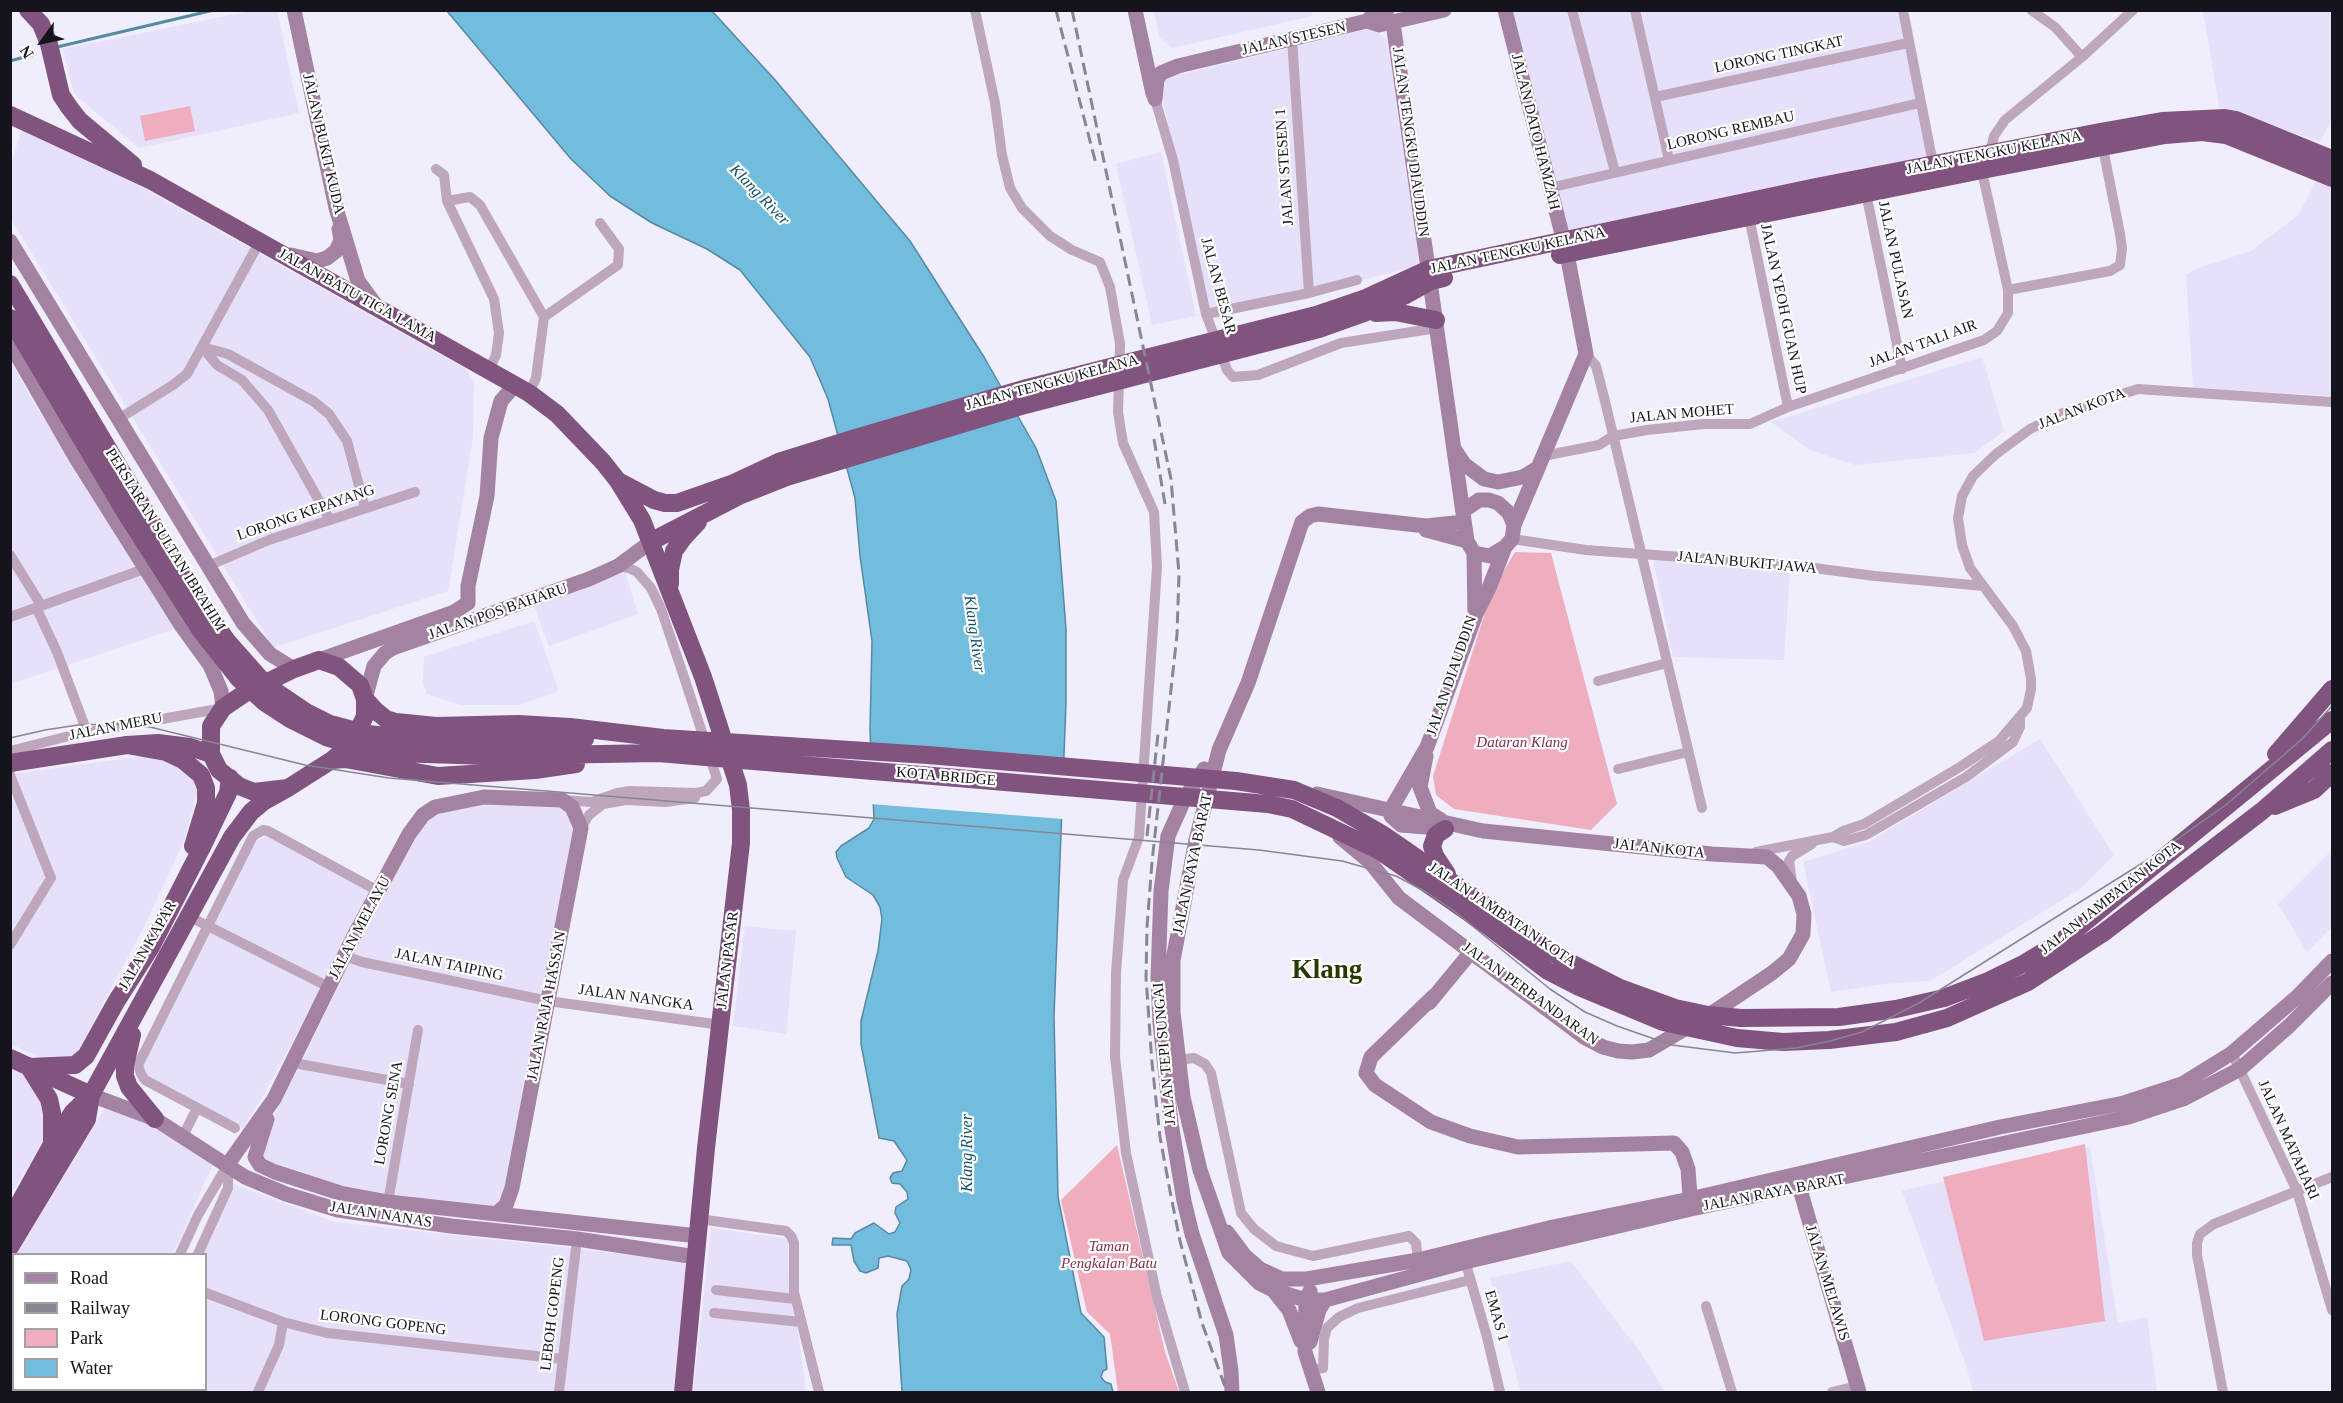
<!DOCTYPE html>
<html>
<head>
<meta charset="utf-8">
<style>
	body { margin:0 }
	#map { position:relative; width:2343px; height:1403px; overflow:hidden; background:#f0edfd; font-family:"Times New Roman",serif }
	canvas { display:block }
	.frame { position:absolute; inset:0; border:12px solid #15131b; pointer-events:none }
	.legend { position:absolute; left:12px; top:1253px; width:195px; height:138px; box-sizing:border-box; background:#fff; border:2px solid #a1a1a4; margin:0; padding:8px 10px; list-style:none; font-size:18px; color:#15131b }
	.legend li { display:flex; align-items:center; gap:12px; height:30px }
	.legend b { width:30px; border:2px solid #a1a1a4 }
	.north { position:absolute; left:12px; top:12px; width:60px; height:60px; -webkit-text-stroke:4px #fff; paint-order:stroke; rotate:237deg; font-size:16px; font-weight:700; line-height:24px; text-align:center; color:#15131b }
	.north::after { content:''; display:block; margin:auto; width:21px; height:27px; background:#15131b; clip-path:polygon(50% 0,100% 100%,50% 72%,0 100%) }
</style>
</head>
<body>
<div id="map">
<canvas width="2343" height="1403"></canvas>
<div class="frame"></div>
<ul class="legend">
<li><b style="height:8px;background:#a483a2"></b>Road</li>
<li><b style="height:8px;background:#888692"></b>Railway</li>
<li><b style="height:16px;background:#efaebe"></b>Park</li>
<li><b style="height:16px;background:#72bcdd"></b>Water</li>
</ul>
<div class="north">N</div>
</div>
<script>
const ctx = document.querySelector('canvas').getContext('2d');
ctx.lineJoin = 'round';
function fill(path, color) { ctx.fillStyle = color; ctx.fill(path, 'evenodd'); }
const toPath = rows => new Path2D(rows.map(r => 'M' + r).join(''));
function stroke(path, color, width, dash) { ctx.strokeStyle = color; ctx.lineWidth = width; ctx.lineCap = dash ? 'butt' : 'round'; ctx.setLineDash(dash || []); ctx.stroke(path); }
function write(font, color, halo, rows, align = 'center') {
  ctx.font = font + ' "Times New Roman",serif'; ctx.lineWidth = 4.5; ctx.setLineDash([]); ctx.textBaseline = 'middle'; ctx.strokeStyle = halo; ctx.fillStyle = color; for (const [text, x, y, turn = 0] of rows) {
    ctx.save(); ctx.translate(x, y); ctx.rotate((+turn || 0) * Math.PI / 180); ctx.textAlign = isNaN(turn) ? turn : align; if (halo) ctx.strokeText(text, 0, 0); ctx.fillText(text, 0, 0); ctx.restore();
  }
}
const built = toPath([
	[1311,10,1313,16,1172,48,1160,38,1154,11],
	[251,11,277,11,299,113,139,148,74,94,63,49],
	[1512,11,1899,11,1928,159,1567,235],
	[2203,11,2332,11,2332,119,2320,142,2219,107],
	[1368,29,1377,32,1390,43,1420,259,1413,267,1213,319,1159,84,1162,79],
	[21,130,139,186,466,369,474,383,473,438,448,591,275,647,270,642,11,219,11,166],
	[1161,152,1196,316,1152,325,1116,164],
	[2317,180,2332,187,2332,396,2193,388,2186,274,2198,268,2251,251,2298,215],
	[1982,357,2004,431,1974,453,1855,465,1810,450,1771,422],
	[10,360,32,400,175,629,11,684],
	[1653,559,1790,571,1784,660,1673,657],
	[625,572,638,614,549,646,533,603],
	[534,621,558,688,556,692,519,705,460,705,427,694,423,683,424,657],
	[2040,739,2114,855,2080,889,1930,981,1885,984,1831,992,1803,862,1868,842],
	[144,756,161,760,180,769,193,780,197,794,183,843,145,925,76,1054,60,1059,44,1060,11,1044,11,774],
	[485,803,559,805,566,811,574,827,502,1201,494,1208,380,1194,341,1186,279,1166,265,1159,261,1154,281,1099,307,1052,348,965,417,833,428,820,438,813],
	[268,835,372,893,264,1094,243,1128,148,1077,143,1065,256,841],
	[2332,850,2332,927,2307,952,2278,904],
	[745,926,796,931,786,1034,733,1026],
	[11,1066,27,1075,44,1101,45,1138,11,1195],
	[106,1106,151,1124,214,1162,173,1254,17,1254],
	[2090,1147,2118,1323,2147,1317,2157,1392,1973,1392,1967,1368,1902,1191],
	[225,1181,335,1222,688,1261,673,1392,127,1392,129,1390,206,1390,206,1254,192,1254],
	[711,1228,788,1239,789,1293,798,1331,806,1392,693,1392],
	[13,1260,14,1390,113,1390,112,1392,11,1392,10,1264],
	[1571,1261,1640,1352,1665,1392,1521,1392,1490,1278]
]);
const green = toPath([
	[190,106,195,131,145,141,140,116],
	[1515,552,1551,553,1617,804,1591,830,1454,809,1436,795,1433,776,1492,591],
	[2085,1144,2105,1321,1984,1341,1943,1177],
	[1117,1145,1165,1352,1179,1392,1118,1392,1110,1334,1087,1312,1061,1200]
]);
const water = toPath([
	[447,11,712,11,776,81,910,241,984,357,1036,448,1056,501,1066,629,1066,702,1054,1016,1058,1197,1081,1313,1104,1337,1107,1369,1103,1371,1101,1377,1105,1382,1111,1384,1113,1392,902,1392,897,1314,902,1286,909,1279,911,1270,907,1261,888,1256,879,1258,878,1268,866,1273,860,1271,854,1261,851,1245,832,1245,833,1238,851,1239,855,1233,874,1223,889,1234,895,1232,900,1223,895,1213,896,1207,908,1199,907,1192,900,1184,892,1183,890,1178,893,1173,902,1171,907,1160,894,1141,879,1138,861,1044,861,1021,878,951,882,919,880,907,873,895,846,877,837,858,836,852,841,846,869,828,874,819,870,730,872,641,860,556,855,498,828,399,810,357,740,270,707,249,652,223,610,196,571,159,447,11]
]);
const pier = toPath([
	[867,744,1066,759,1063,819,870,804]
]);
const stream = toPath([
	[57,47,214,10],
	[10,61,35,54]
]);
const street = toPath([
	[975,10,995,103,1002,155,1010,188,1022,208,1050,236,1072,250,1100,262,1110,287,1120,344,1118,412,1123,443,1154,512,1157,567,1139,837,1123,880,1116,973,1115,1057,1126,1153,1157,1297,1185,1392],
	[1572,10,1615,172],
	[1635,10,1669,160],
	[1903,10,1933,164],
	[2031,10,2055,27,2082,57],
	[1292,39,1309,293],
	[1655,97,1908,43],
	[1155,99,1173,160,1206,314,1227,370,1233,377,1258,375,1341,343,1437,328],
	[1990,153,1994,136,2005,120,2082,57,2133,10],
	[436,169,444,175,447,201,494,299,499,333,496,355,489,370],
	[1549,188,1920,103],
	[1866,193,1902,369],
	[447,201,470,197,480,205,544,317,536,378,529,393],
	[1749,217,1788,407],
	[2008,290,2110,271,2120,265,2122,249,2120,234,2102,143],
	[1206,314,1309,293,1357,280],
	[544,317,618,265,619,249,600,223],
	[202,347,228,354,313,401,329,414,347,441,365,508],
	[202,347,217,365,242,380,268,410,330,520],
	[1586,354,1596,366,1604,397,1702,808],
	[120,418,173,385,187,374,260,241],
	[1543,456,1599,445,1613,436,1647,430,1704,424,1750,424,1788,407,1984,340,1997,331,2008,313,2008,290,1981,167],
	[1512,539,1586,550,1791,565,1875,576,1983,586],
	[10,555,41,605],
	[208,566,269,540,415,492],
	[36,607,57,652,87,732],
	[10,617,147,568],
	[1598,681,1667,663],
	[10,751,73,735,223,708],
	[1618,769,1688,752],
	[10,775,51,878,10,945],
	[562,800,592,802,617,793,630,791,696,793,706,791,717,779,686,683,661,609,651,588,637,572,629,568,618,566],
	[581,828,589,815,603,804,626,800,665,802,695,798],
	[1833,837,1844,841,1866,835,1966,777,2013,742,2020,727,2020,719],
	[1756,852,1833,837,1843,831,1864,824,1960,767,1999,741,2027,708,2031,689,2031,679,2026,651,2013,626,1970,568,1962,545,1958,518,1962,496,1973,476,1996,454,2030,429,2063,413,2138,389,2332,402],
	[1792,882,1789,861,1792,856,1812,844],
	[188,916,329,987],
	[345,956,362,962,548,1001,721,1025],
	[2232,1053,2297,1191,2332,1310],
	[1179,1060,1194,1058,1205,1064,1211,1073,1241,1213,1254,1229,1276,1246,1313,1256,1409,1236,1416,1243,1418,1260],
	[294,1063,409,1084],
	[235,1128,145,1080,141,1074,138,1065,253,836,263,830,268,831,380,892],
	[183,1136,197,1108],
	[388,1202,418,1030],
	[699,1219,786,1231,791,1236,794,1243,794,1292,819,1392],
	[180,1254,198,1215,228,1164],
	[198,1254,228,1188,228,1164],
	[1464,1257,1487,1337,1500,1392],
	[716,1290,795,1299],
	[206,1293,283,1322,327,1333,563,1359],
	[1706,1306,1732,1392],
	[714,1313,801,1322],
	[1310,1370,1323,1368,1324,1339,1327,1328,1339,1317,1358,1308,1470,1280],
	[121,1392,123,1390],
	[258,1392,279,1345,283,1322],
	[559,1392,577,1239],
	[1832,1392,1857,1386],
	[2223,1392,2197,1255,2197,1243,2200,1234,2214,1224,2332,1177]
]);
const secondary = toPath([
	[294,10,336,208,358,281,375,304],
	[1135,10,1153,94],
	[1505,10,1567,254,1586,354,1514,525],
	[1367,21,1374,14,1387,10],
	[1393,23,1467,541,1474,553,1490,556,1505,547,1512,539,1514,525,1509,513,1498,503,1489,500,1479,500,1463,511],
	[1155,99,1157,79,1161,73,1178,66,1367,21,1379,25,1444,10],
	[10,241,243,623,270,654,294,669],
	[291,255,317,261,327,258,336,251,341,240,339,229],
	[10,343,76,458,181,625,210,665,221,691,223,708],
	[1455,450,1464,464,1484,479,1498,482,1523,477,1538,468],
	[1464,522,1426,526,1318,514,1310,516,1302,522,1248,683,1219,750,1196,840,1173,960,1173,1012,1183,1097,1200,1170,1229,1253,1259,1283,1273,1290,1306,1300,1325,1300,1465,1262,1691,1209,2129,1117,2183,1099,2240,1069,2289,1026,2332,983],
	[1426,530,1467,541],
	[1476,614,1489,588,1505,547],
	[319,660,454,612,468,603,468,586,487,496,491,438,501,401,515,385],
	[365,699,374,666,385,653,393,648,589,579,618,566,652,541],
	[1426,756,1420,787,1430,813,1441,820],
	[1204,769,1185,798,1168,836,1161,891,1158,978,1160,1023,1171,1123,1184,1201,1192,1234,1226,1335,1231,1371,1232,1392],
	[1317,794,1483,831,1712,854,1767,857,1778,866,1799,896,1804,914,1803,934,1789,959,1772,973,1715,1011,1649,1050,1632,1052,1618,1051,1603,1047,1584,1037,1399,898,1370,862,1340,837],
	[1438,828,1401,825,1391,816,1391,809,1427,747,1475,617,1474,553],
	[1434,996,1371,1057,1366,1073,1375,1085,1431,1122,1470,1136,1518,1147,1674,1143,1682,1152,1688,1169,1691,1209],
	[1429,1003,1471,952],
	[91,1095,155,1119,245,1177,286,1194,338,1210,451,1226,577,1239,696,1257],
	[267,1119,255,1157,260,1165,275,1172,340,1193,388,1202,698,1236],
	[228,1164,274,1099,354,936,409,834,423,815,435,807,484,797,562,800,572,807,581,828,512,1188,506,1205,496,1214],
	[1797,1179,1859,1392],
	[1227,1232,1245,1256,1260,1269,1282,1279,1307,1279,1418,1260,1553,1227,1690,1199,2000,1127,2124,1103,2182,1084,2232,1053,2297,997,2332,961],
	[1274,1291,1289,1310,1301,1341],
	[1310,1291,1306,1300,1305,1352,1318,1392],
	[1310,1342,1319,1310,1325,1300]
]);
const highway = toPath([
	[28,10,41,24,49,44,61,95,69,107,80,121,133,165],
	[10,115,150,180,529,393,557,414,603,462,618,481,642,520,703,677,738,785,741,810,741,843,706,1148,683,1392],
	[1560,255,1982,170,2165,135,2202,132,2226,135,2332,178],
	[10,284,197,598,227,641,266,685,306,712,330,724,368,734,425,740,585,739],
	[1376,313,1395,312,1436,320],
	[10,318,125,512,201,631,239,679,264,702,290,719,326,737,363,748,392,753,491,756,658,753,1268,804,1292,809,1380,851,1488,926,1548,971,1579,987,1663,1022,1737,1038,1783,1042,1829,1040,1896,1032,1947,1018,2028,982,2103,933,2262,811,2332,750],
	[618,481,654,500,665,503,677,503,734,483,781,461,855,438,1027,388,1316,315,1366,298,1429,269,1816,187,2100,132,2162,121,2225,118,2236,120,2332,159],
	[652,541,739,496,787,477,1025,405,1319,329,1364,313,1406,295,1431,281,1444,278],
	[670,584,670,570,674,551,684,537,698,522],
	[319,660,339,667,360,685,365,699,365,716,355,737,346,748,332,760,288,788,254,792,239,786,219,770,211,754,211,726,223,708,245,693,294,669,319,660],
	[365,699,376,711,386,719,396,722,436,726,518,724,570,727,663,738,928,755,1236,781,1294,790,1337,808,1382,834,1563,959,1620,988,1675,1008,1708,1015,1741,1018,1839,1017,1896,1009,1944,998,1986,982,2025,963,2063,940,2332,720],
	[127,745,166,752,183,760,201,775,206,788,206,803,193,846],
	[2276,754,2332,689],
	[332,760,345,759,438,776,535,770,576,764],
	[10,763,127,745,158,743,190,747,211,754],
	[2275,806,2314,790,2332,773],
	[1445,829,1436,835,1432,846,1435,856,1447,874],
	[132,1035,125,1066,125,1076,129,1087,155,1119],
	[10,1058,91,1095],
	[29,1067,75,1065,86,1056,116,1002,151,947,201,849,228,793,230,778],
	[29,1067,49,1099,52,1113,52,1143],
	[10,1220,52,1144,73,1112,91,1095],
	[10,1247,87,1119,91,1095,232,837,251,812,263,802,288,788]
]);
const tram = toPath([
	[10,738,45,730,78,725,112,724,150,727,305,765,389,778,1259,850,1342,861,1396,876,1426,892,1454,911,1550,989,1585,1012,1617,1026,1672,1045,1735,1053,1796,1048,1830,1041,1862,1032,1919,1003,2152,857,2227,804,2302,739,2332,706]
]);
const rail = toPath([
	[1056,10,1096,164],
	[1072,10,1171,479,1179,574,1177,635,1152,862,1147,927,1146,978,1152,1063,1160,1137,1170,1191,1180,1241,1202,1323,1227,1392],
	[1154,439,1166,510],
	[1147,836,1158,734]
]);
const streetNames = [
	["JALAN STESEN",1294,39,-13],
	["LORONG TINGKAT",1779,55,-12],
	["LORONG REMBAU",1731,131,-13],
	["JALAN DATO HAMZAH",1535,132,76],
	["JALAN TENGKU DIAUDDIN",1410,142,82],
	["JALAN BUKIT KUDA",323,144,77],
	["JALAN TENGKU KELANA",1994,153,-11],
	["JALAN STESEN 1",1285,167,-94],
	["JALAN TENGKU KELANA",1518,251,-12],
	["JALAN PULASAN",1895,260,78],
	["JALAN BESAR",1218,286,75],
	["JALAN BATU TIGA LAMA",357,296,29],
	["JALAN YEOH GUAN HUP",1783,309,78],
	["JALAN TALI AIR",1923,344,-20],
	["JALAN TENGKU KELANA",1052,383,-15],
	["JALAN KOTA",2082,409,-21],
	["JALAN MOHET",1682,414,-5],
	["LORONG KEPAYANG",306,513,-19],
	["PERSIARAN SULTAN IBRAHIM",165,540,58],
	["JALAN BUKIT JAWA",1747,563,5],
	["JALAN POS BAHARU",498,612,-19],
	["JALAN DIAUDDIN",1452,676,-71],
	["JALAN MERU",116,727,-11],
	["KOTA BRIDGE",946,777,5],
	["JALAN KOTA",1659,849,6],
	["JALAN RAYA BARAT",1193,864,-78],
	["JALAN JAMBATAN KOTA",2111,898,-38],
	["JALAN JAMBATAN KOTA",1502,915,34],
	["JALAN MELAYU",360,928,-62],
	["JALAN KAPAR",148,946,-60],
	["JALAN PASAR",728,960,-83],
	["JALAN TAIPING",449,965,12],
	["JALAN PERBANDARAN",1530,994,36],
	["JALAN NANGKA",636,998,8],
	["JALAN RAJA HASSAN",547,1006,-79],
	["JALAN TEPI SUNGAI",1165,1054,-95],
	["LORONG SENA",389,1113,-80],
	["JALAN MATAHARI",2288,1140,66],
	["JALAN RAYA BARAT",1774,1193,-11],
	["JALAN NANAS",381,1215,9],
	["JALAN MELAWIS",1827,1283,73],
	["LEBOH GOPENG",553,1314,-83],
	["EMAS 1",1496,1316,74],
	["LORONG GOPENG",383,1323,7]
];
const parkNames = [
	["Dataran Klang",1522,743],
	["Taman",1109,1247],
	["Pengkalan Batu",1109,1264]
];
const waterNames = [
	["Klang River",759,195,46],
	["Klang River",974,634,82],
	["Klang River",968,1153,-90]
];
const townNames = [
	["Klang",1327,971]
];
fill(built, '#e6e0fa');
fill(green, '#efaebe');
fill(water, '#72bcdd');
stroke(water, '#5689a3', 1.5);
fill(pier, '#f0edfd');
stroke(stream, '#5689a3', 3);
stroke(street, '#bea7bc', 10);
stroke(secondary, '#a483a2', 15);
stroke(highway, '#81537f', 18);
stroke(tram, '#888692', 1.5);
stroke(rail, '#888692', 3, [12, 6]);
write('15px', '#15131b', '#fff', streetNames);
write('italic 15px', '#83304c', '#fff', parkNames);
write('italic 16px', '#135167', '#fff', waterNames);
write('bold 27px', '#283a03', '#fff', townNames);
</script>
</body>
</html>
